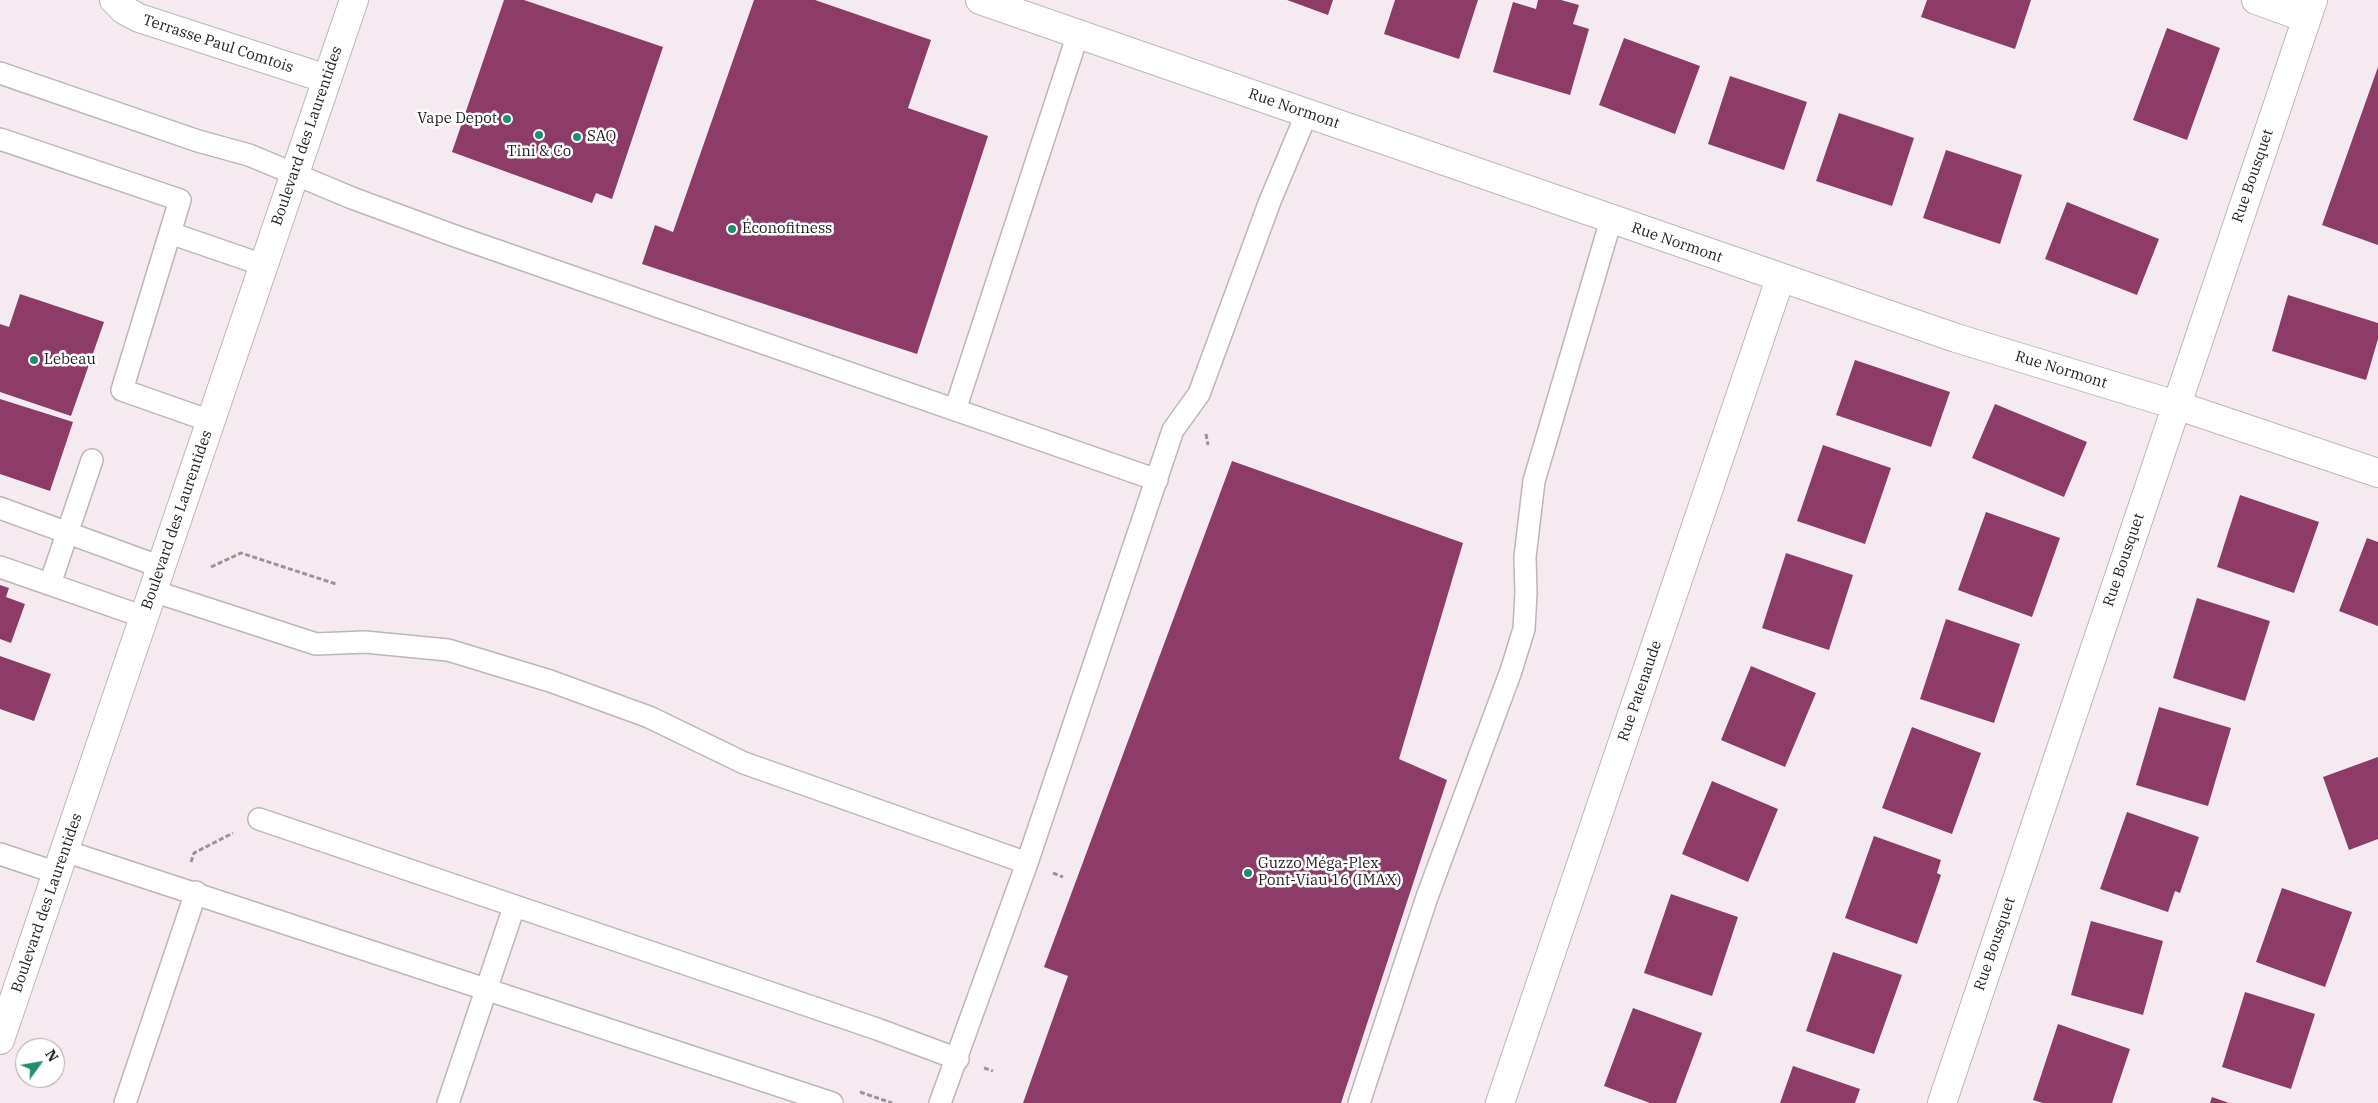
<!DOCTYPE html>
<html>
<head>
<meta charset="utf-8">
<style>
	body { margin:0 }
	#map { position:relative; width:2378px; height:1103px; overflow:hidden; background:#f5eaef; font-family:"IBM Plex Serif",serif }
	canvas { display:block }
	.north { position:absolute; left:15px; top:1038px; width:50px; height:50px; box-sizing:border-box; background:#fff; border:1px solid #a6a4a5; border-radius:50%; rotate:58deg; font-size:14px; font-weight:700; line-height:20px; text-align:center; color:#201c1e }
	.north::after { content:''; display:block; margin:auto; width:18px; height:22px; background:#1d8f70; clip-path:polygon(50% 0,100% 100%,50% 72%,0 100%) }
</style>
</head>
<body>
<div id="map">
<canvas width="2378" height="1103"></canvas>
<div class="north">N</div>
</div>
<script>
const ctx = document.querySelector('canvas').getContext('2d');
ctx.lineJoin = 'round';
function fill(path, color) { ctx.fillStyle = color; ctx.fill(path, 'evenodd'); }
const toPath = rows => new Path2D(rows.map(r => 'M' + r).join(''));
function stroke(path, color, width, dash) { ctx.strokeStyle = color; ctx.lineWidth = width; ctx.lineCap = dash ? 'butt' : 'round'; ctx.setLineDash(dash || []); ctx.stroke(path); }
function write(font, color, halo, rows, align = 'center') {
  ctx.font = font + ' "IBM Plex Serif",serif'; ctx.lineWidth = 5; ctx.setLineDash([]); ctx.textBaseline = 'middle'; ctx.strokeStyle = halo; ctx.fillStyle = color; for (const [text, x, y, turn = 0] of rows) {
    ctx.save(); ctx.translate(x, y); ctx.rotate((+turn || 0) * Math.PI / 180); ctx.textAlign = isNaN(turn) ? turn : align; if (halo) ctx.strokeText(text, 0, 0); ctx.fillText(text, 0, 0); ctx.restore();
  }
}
const building = toPath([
	[504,0,524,0,663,47,612,199,596,193,592,203,452,152],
	[754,0,815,0,931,40,908,108,988,136,917,354,642,264,655,225,673,232],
	[1287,0,1333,0,1328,15],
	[1395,0,1478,0,1459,59,1384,34],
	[1538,0,1561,0,1579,5,1573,24,1589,29,1570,95,1493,72,1513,2,1536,9],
	[1927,0,2031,0,2015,49,1921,17],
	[2167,28,2220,48,2187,140,2133,120],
	[1624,38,1700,66,1675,134,1599,105],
	[2378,67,2378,245,2322,225],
	[1730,76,1807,102,1784,170,1708,144],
	[1839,113,1914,138,1892,206,1816,181],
	[1946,150,2022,175,2000,244,1923,218],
	[2067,202,2159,239,2137,295,2045,259],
	[20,294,104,322,71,416,0,392,0,324,9,327],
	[2288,295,2378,323,2378,339,2366,380,2272,351],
	[1855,360,1950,392,1931,447,1836,415],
	[0,399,73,422,50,491,0,474],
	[1995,404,2087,442,2064,497,1972,458],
	[1823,445,1891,468,1865,544,1797,521],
	[1232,461,1463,543,1399,759,1447,780,1341,1103,1023,1103,1068,976,1044,967],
	[2240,495,2319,522,2294,593,2217,567],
	[1986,512,2060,538,2032,617,1958,590],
	[2367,538,2378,542,2378,626,2339,611],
	[1786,553,1853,575,1829,650,1762,628],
	[0,585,9,588,6,597,25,604,11,643,0,639],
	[2197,598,2270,621,2245,701,2173,678],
	[1946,619,2020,644,1994,723,1920,699],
	[0,656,51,674,34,721,0,709],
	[1751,666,1816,693,1785,767,1721,740],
	[2159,707,2231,728,2208,806,2136,785],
	[1912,727,1981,753,1952,834,1882,808],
	[2378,757,2378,839,2349,850,2323,777],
	[1712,781,1778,809,1748,882,1682,854],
	[2127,812,2199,837,2180,893,2175,891,2168,912,2100,889],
	[1874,836,1941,860,1937,873,1941,875,1917,944,1845,918],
	[2282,888,2352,912,2325,987,2256,962],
	[1671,894,1738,917,1712,996,1644,973],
	[2091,921,2163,941,2143,1015,2071,995],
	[1833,952,1902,975,1874,1054,1806,1031],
	[2245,992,2315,1014,2291,1089,2222,1067],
	[1633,1008,1702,1033,1676,1103,1650,1103,1604,1086],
	[2058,1024,2130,1049,2112,1103,2043,1103,2033,1100],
	[1793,1066,1860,1089,1855,1103,1780,1103],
	[2212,1097,2229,1103,2210,1103]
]);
const path = toPath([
	[1206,434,1208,445],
	[211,567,241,553,336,584],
	[191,862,194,853,233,833],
	[1053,873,1063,877],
	[984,1068,993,1071],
	[860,1092,892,1103]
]);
const service = toPath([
	[0,73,198,141,249,155,352,198,455,236,1157,480],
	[0,139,180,200,122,390,210,421],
	[170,233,263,265],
	[955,410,1078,34],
	[0,508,161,567],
	[0,567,144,617],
	[50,584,92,460],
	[153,591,316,644,365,642,448,650,550,681,649,717,744,763,1027,863],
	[259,819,877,1029,958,1059],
	[65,851,832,1103],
	[0,854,57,873],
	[125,1103,196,892],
	[448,1103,514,907],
	[940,1103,1027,863,1173,430,1199,394,1270,201,1307,113],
	[1359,1103,1427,897,1511,671,1524,629,1526,593,1525,557,1534,481,1611,220]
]);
const minor = toPath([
	[114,0,124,10,139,18,327,79],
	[980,0,1956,338,2176,405,2378,473],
	[2256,0,2306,18],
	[1500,1103,1780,279],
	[1942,1103,2313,0]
]);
const secondary = toPath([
	[0,1040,354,0]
]);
const markers = [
	[507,119,5,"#1d8f70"],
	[539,135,5,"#1d8f70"],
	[577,137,5,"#1d8f70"],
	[732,229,5,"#1d8f70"],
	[34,360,5,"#1d8f70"],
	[1248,873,5,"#1d8f70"]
];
const streetNames = [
	["Terrasse Paul Comtois",218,44,18],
	["Rue Normont",1294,109,19],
	["Boulevard des Laurentides",307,136,-71],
	["Rue Bousquet",2253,176,-71],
	["Rue Normont",1677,243,19],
	["Rue Normont",2061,370,17],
	["Boulevard des Laurentides",177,520,-71],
	["Rue Bousquet",2124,560,-71],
	["Rue Patenaude",1640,691,-71],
	["Boulevard des Laurentides",47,903,-71],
	["Rue Bousquet",1995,944,-71]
];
const poiNames = [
	["Vape Depot",497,119,"right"],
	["SAQ",587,137],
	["Tini & Co",539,152,"center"],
	["Éconofitness",742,229],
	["Lebeau",44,360],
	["Guzzo Méga-Plex",1258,864],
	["Pont-Viau 16 (IMAX)",1258,881]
];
fill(building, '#8c3c67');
stroke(service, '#bfb4b8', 24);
stroke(minor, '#bfb4b8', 30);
stroke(secondary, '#bfb4b8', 30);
stroke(path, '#9b9397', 3, [5, 2.5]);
stroke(service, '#fff', 21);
stroke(minor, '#fff', 28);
stroke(secondary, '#fff', 28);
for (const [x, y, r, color] of markers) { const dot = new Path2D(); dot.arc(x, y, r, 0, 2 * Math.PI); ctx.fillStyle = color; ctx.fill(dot); stroke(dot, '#fff', 2); }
write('15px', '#201c1e', '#fff', streetNames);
write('15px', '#201c1e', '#fff', poiNames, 'left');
</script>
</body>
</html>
